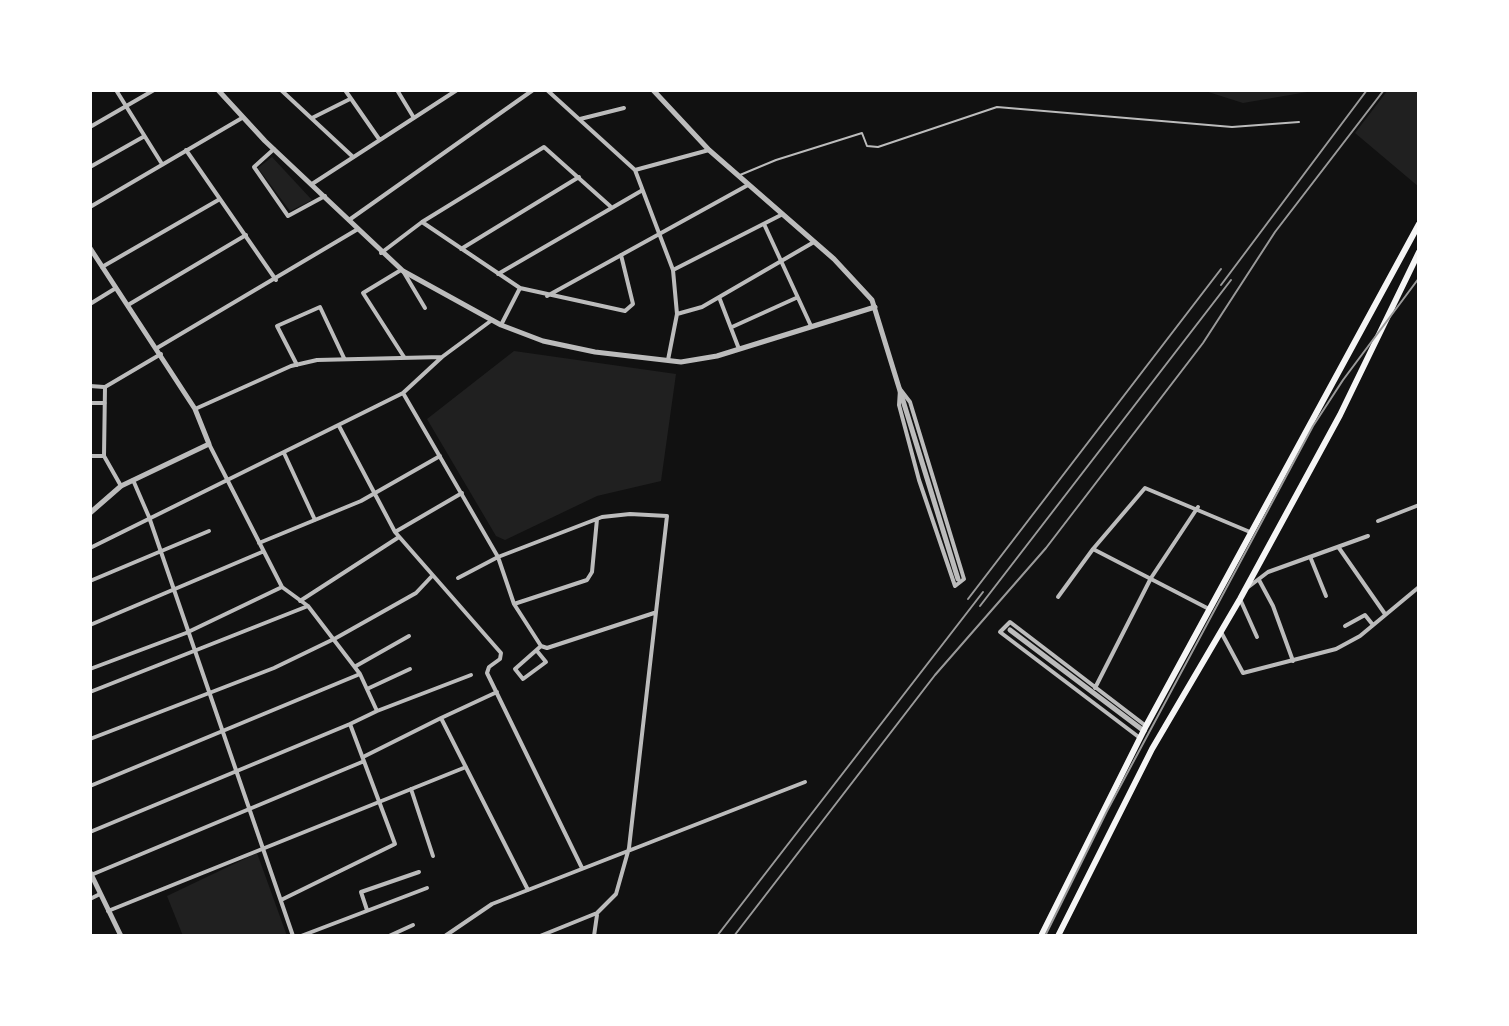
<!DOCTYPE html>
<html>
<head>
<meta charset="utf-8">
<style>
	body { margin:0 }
	#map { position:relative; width:1509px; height:1026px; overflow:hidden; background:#111; font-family:Lato,sans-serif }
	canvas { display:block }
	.frame { position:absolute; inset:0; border:92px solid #fff; pointer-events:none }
</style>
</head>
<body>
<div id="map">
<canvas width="1509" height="1026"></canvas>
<div class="frame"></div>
</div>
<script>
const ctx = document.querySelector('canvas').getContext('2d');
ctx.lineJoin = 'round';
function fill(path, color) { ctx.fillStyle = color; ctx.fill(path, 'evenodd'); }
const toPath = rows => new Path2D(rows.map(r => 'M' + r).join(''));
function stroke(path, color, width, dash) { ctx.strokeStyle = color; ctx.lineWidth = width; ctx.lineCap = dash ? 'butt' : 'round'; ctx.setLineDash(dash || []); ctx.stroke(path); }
const green = toPath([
	[1202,90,1319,90,1243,103],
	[1388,90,1419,90,1419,187,1355,133],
	[272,157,312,200,290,211,258,168],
	[514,351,676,374,661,481,597,496,505,540,496,536,427,419],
	[257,853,287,936,183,936,167,896]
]);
const service = toPath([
	[740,175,776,160,862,133,867,146,878,147,997,107,1232,127,1299,122]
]);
const minor = toPath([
	[116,90,162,164],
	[281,90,352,156],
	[345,90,379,139],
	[397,90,414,118],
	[547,90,635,170,673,270,677,314,668,360],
	[312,118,350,99],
	[580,119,624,108],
	[90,127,154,90],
	[274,149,254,167,288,216,325,196],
	[186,150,276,280],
	[90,167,143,137],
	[635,170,709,150],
	[312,184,457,90],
	[90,207,242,118],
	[349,220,533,90],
	[422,222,520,288,625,311,633,304,621,255],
	[764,224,811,326],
	[461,249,579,177],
	[381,253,422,222,544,147,610,206],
	[102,267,220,199],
	[401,270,363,293,404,357],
	[673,270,781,215],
	[403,271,425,308],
	[498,274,641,191],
	[547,296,748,185],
	[719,297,739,349],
	[90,304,116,288],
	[128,305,246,235],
	[677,314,702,307,814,242],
	[501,325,520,288],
	[732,327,796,298],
	[157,348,358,229],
	[297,365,277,326,320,307,344,358],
	[90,386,104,387],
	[105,387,104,456,121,486],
	[105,387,161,354],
	[900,389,910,402,964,579,955,586,919,480,899,405,900,389],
	[403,393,498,557,514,604,541,646,547,648,654,613],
	[90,403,105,403],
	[195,409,291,366,317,360,442,357],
	[339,426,395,532,501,653,500,659,489,667,487,673,582,868],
	[209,444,282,587,308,606,360,674,377,711,350,724],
	[284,453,315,520],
	[90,456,104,456],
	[133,480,149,517,293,936],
	[1378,521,1419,505],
	[395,532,462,493],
	[259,543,361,501,440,456],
	[90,548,403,393,442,357,492,320],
	[1339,548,1385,614],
	[1093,549,1209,609],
	[1311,559,1326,596],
	[458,578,498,557,602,517,630,514,667,516,629,848,616,894,597,913,540,936],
	[1259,580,1273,606,1293,661],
	[90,581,209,531],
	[1247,588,1268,572,1368,536],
	[1058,597,1093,549,1145,488,1250,532],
	[1240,599,1257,637],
	[300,601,399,537],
	[514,604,587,580,592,572,597,519],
	[90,625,262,552],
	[1345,626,1365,615,1373,625],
	[1221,632,1243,673,1336,649,1360,636,1419,587],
	[537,651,546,662,523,679,515,669,541,646],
	[356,666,409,636],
	[90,669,186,633,282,587],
	[1095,688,1151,578,1198,507],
	[367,689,410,669],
	[90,692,308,606],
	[497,692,441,718,528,890],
	[377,711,471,675],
	[1140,738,1000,632,1010,622,1146,726],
	[90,739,274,668,336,638,416,593,432,576],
	[365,756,441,718],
	[90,786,360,674],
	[411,789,433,856],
	[90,832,350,724,395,844,281,900],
	[91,875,362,762],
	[90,899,100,894],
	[367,910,361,892,419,872],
	[108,911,466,767],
	[301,936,427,888],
	[389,936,413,925],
	[445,936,492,904,805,782],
	[594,936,597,915]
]);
const tertiary = toPath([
	[218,90,265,141,403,271,501,325,543,341,595,352,681,362,717,356,875,307],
	[653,90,709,150,834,259,872,300,958,579],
	[90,248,195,409,209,444,121,486,90,513],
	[1010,630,1144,731],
	[90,872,121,936]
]);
const primary = toPath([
	[1041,936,1146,726,1419,224],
	[1058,936,1152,749,1240,599,1340,415,1419,252]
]);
const rail = toPath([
	[1221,285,1367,90],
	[968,599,1221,269],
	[980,606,1231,280],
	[717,936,983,592],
	[734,936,935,675,1046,548,1203,343,1275,232,1384,90],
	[1045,936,1107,811,1313,426,1343,380,1419,278]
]);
fill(green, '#202020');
stroke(service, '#bcbcbc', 2);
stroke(minor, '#bcbcbc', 4);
stroke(tertiary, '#bcbcbc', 5);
stroke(primary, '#f5f5f5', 6);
stroke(rail, '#9a9a9a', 2);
</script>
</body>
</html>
